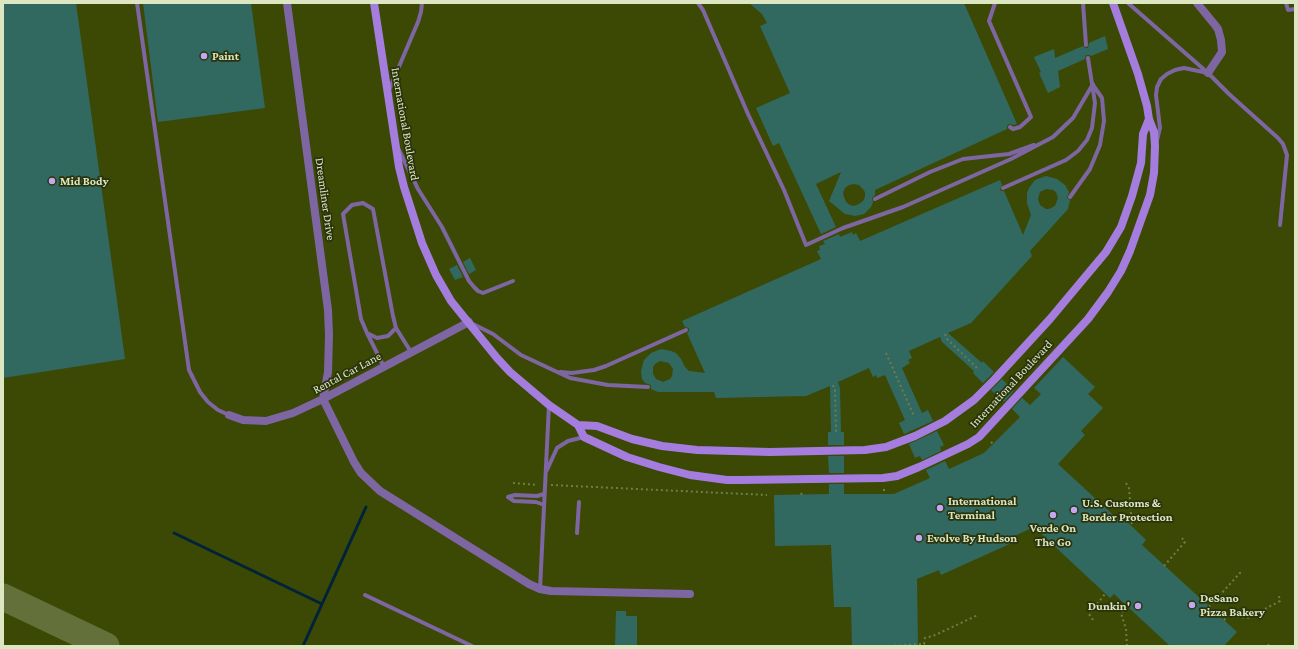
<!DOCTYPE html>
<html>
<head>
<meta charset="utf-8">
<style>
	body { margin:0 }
	#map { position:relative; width:1298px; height:649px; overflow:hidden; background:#323f02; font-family:"Crimson Pro",serif }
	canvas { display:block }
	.frame { position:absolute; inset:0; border:4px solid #dce7c2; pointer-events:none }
</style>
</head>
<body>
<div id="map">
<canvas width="1298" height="649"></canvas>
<div class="frame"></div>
</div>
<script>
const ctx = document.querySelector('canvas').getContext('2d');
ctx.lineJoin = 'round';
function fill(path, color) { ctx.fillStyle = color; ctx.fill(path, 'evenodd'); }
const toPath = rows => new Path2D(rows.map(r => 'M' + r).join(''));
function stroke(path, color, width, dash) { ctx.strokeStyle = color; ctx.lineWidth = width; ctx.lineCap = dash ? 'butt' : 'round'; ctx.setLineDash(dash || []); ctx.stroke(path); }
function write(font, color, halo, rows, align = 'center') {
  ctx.font = font + ' "Crimson Pro",serif'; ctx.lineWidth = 3.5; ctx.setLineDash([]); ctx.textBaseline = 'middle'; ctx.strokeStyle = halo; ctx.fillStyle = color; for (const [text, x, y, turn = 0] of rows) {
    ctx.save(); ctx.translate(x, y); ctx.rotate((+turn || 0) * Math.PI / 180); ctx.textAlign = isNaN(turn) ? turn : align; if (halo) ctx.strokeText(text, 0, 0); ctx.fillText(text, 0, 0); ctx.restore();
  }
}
const built = toPath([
	[3,3,1295,3,1295,646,3,646]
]);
const stream = toPath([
	[174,533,322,604],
	[303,646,366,507]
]);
const taxiway = toPath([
	[3,597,106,646]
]);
const building = toPath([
	[3,3,76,3,125,359,3,378],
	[143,3,251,3,265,108,158,122],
	[749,3,964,3,1017,124,1014,125,1009,124,1007,126,1007,129,875,190,875,195,872,198,873,202,871,207,864,214,855,216,845,214,829,201,841,172,816,184,836,227,821,234,779,143,773,146,756,108,790,93,760,26,767,23,762,14],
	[854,184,859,185,862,188,865,192,865,197,863,201,859,204,854,206,850,205,846,202,844,197,843,193,845,188,849,185],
	[1105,36,1108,49,1091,56,1089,55,1086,55,1085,59,1058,71,1060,87,1048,93,1039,73,1041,72,1034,57,1054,49,1055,58,1083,46,1085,48,1088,48,1089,43],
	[1046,176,1057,179,1065,185,1069,192,1067,198,1070,200,1068,209,1030,251,1032,256,971,323,948,333,982,363,983,361,994,372,983,383,973,373,974,371,942,342,940,337,909,351,912,358,908,360,910,363,902,368,922,413,928,410,933,421,904,434,899,423,905,420,885,375,877,378,876,375,873,377,869,368,838,382,840,388,841,432,844,432,844,445,828,445,828,432,831,432,830,386,806,396,716,398,714,392,658,392,651,389,651,385,645,383,642,379,641,371,644,360,651,353,661,349,671,351,676,353,681,359,685,367,689,371,705,373,687,333,689,331,689,328,685,327,682,321,821,259,817,251,820,250,819,246,825,244,823,241,839,234,840,237,852,232,853,235,856,233,860,241,1000,180,1002,185,1000,189,1001,191,1004,191,1023,235,1031,215,1027,203,1027,193,1029,188,1035,180],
	[1046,189,1053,190,1056,192,1058,198,1055,206,1049,209,1046,209,1040,205,1038,199,1040,192],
	[660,361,669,363,673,369,672,376,670,379,663,382,656,379,653,374,653,367,655,364],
	[470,258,476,270,469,274,463,262],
	[457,265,463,277,455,280,449,269],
	[1063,357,1095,387,1088,394,1103,408,1081,431,1085,435,1058,464,1122,523,1125,520,1140,534,1146,540,1142,545,1237,632,1224,646,1170,646,1114,594,1110,598,1034,527,1012,537,1014,542,941,575,939,570,917,579,918,646,852,646,851,607,834,607,831,545,775,546,774,495,829,494,829,484,844,484,844,494,894,494,930,478,926,470,945,461,949,469,984,453,1020,417,1012,409,1022,398,1030,405,1041,394,1034,388],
	[1002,379,1014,391,1004,402,991,390],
	[937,431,944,445,940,447,941,451,922,460,920,456,915,458,909,444],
	[828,456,844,456,844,473,829,473],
	[616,611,626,611,626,616,637,616,637,646,615,646]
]);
const path = toPath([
	[945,334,947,339,977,368],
	[886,353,914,416],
	[833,385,835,390,836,432],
	[991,442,993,444],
	[513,483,538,485],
	[1126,483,1129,488,1132,527],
	[551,485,767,495],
	[884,489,884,494],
	[801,493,802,495],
	[1164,566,1185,542,1182,538],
	[1209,607,1240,573,1238,570],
	[1093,620,1089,614,1105,594],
	[1224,620,1228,616,1248,618,1280,601,1279,596],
	[889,646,924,644,925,638,933,636,978,615],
	[1127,646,1126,629,1121,613,1128,606],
	[1224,646,1225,646],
	[1268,646,1269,643]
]);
const lane = toPath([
	[137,3,189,370,200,392,208,402,218,410,229,415],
	[698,3,703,10,748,114,784,190,806,245,843,228,903,207,1011,159,1053,137,1073,118,1093,84],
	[995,3,989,21,1031,117,1020,127,1013,129,1010,127],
	[1083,3,1086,45],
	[1128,3,1208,73,1184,68,1175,70,1167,74,1161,79,1157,87,1156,95,1160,128,1157,140],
	[1286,3,1288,10,1295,9],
	[1208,73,1229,94,1278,138,1283,144,1287,155,1280,225],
	[389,90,418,22,421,12,422,3],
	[399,150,418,189,442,227,469,281,474,287,478,291,483,293,513,281],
	[1003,188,1066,160,1078,151,1087,140,1092,128,1095,103,1088,58],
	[1070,197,1090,169,1100,145,1104,121,1102,98,1093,85],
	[875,199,930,172,963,159,1009,154,1034,145],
	[471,323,493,334,521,355,570,378,608,385,648,387],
	[396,328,388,336,377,338,367,333,361,319,343,214,352,205,363,203,373,209,393,316,396,328,411,352],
	[367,333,384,367],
	[560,372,572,373,594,370,606,366,686,330],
	[547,470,557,448,568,441,584,437],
	[544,505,536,502,514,501,508,497,515,495,537,496,544,494],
	[577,533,579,502],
	[540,589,549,405],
	[365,595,472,646]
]);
const street = toPath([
	[287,3,328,310,329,335,328,372,323,399],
	[1197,3,1215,25,1218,29,1221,40,1222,52,1208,73],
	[323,399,354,462,361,473,380,491,529,584,540,589,551,591,690,594],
	[229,415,243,420,266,421,293,413,323,399,469,322]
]);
const secondary = toPath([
	[374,3,399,167,404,187,422,243,436,275,451,301,497,358,510,372,549,405,578,425,584,437,627,457,659,467,690,475,727,480,741,480,883,478,897,476,919,467,968,444,979,437,1088,319,1108,292,1121,271,1130,251,1150,195,1154,173,1155,146,1154,132,1149,119,1147,106,1138,74,1113,3],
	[578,425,597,426,632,439,662,446,697,450,770,452,865,450,886,447,915,436,945,421,974,400,994,380,1050,319,1106,252,1121,227,1132,196,1141,163,1143,134,1149,119]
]);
const markers = [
	[204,56,4,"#c4a7f1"],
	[52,181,4,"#c4a7f1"],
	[940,508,4,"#c4a7f1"],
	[1074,510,4,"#c4a7f1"],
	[1053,515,4,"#c4a7f1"],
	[919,538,4,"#c4a7f1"],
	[1192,605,4,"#c4a7f1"],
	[1138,606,4,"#c4a7f1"]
];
const poiNames = [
	["Paint",212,56],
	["Mid Body",60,181],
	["International",948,501],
	["Terminal",948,515],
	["U.S. Customs &",1082,503],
	["Border Protection",1082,517],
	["Verde On",1053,528,"center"],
	["The Go",1053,542,"center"],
	["Evolve By Hudson",927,538],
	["DeSano",1200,598],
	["Pizza Bakery",1200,612],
	["Dunkin'",1130,606,"right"]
];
const streetNames = [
	["International Boulevard",405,124,80],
	["Dreamliner Drive",325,199,82],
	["Rental Car Lane",347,373,-28],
	["International Boulevard",1011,384,-47]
];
fill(built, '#3b4904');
stroke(stream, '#00223a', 3);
stroke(taxiway, '#64703a', 27);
fill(building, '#316960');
stroke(path, '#717d49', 2, [2, 3]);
stroke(lane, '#7e66a3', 4);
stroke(street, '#7e66a3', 8);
stroke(secondary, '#a57dde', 8);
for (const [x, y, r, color] of markers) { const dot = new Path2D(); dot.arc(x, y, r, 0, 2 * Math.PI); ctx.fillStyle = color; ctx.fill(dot); stroke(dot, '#2a330c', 1.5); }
write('bold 12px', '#dce7c2', '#2a330c', poiNames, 'left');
write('12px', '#dce7c2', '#2a330c', streetNames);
</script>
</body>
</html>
